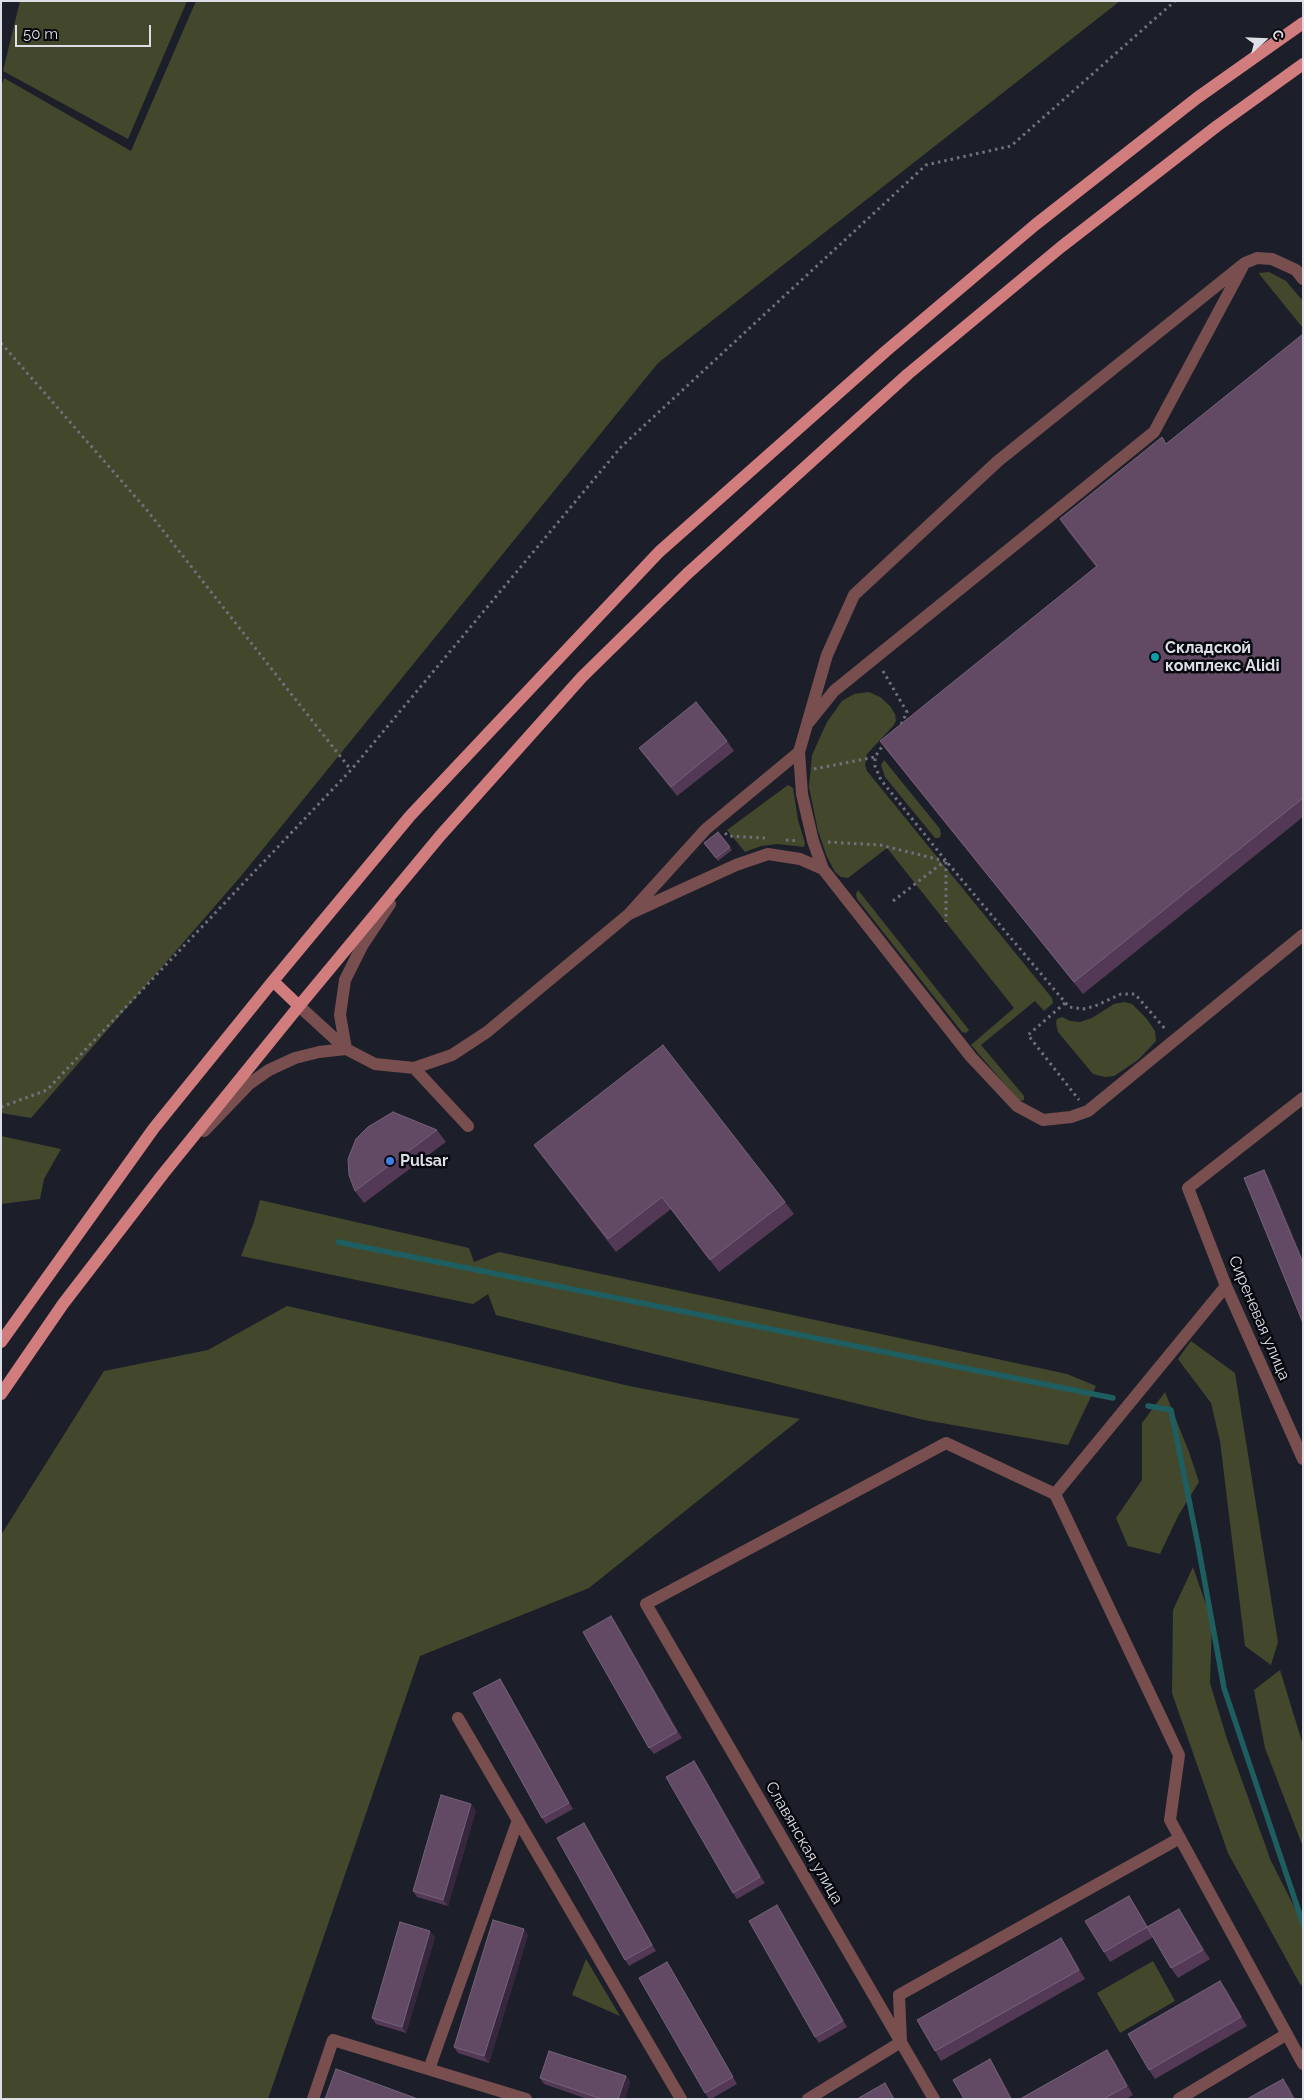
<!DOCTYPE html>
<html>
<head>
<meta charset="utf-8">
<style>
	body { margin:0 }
	#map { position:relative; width:1304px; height:2100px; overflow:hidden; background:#1c1f2a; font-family:Raleway,sans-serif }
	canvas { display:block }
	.frame { position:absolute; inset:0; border:2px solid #dcdfe6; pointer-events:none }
	.north { position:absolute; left:1239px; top:15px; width:50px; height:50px; -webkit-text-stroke:4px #08090e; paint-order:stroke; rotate:70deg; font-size:14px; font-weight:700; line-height:20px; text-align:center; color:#dcdfe6 }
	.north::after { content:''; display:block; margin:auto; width:18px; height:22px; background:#dcdfe6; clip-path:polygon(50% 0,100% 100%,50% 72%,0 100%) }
	.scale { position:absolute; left:15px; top:25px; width:136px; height:22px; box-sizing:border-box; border:2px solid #dcdfe6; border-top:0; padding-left:6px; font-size:15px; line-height:18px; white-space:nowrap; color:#dcdfe6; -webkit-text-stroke:4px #08090e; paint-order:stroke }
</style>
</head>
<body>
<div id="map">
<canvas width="1304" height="2100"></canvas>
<div class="frame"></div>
<div class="north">С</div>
<div class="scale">50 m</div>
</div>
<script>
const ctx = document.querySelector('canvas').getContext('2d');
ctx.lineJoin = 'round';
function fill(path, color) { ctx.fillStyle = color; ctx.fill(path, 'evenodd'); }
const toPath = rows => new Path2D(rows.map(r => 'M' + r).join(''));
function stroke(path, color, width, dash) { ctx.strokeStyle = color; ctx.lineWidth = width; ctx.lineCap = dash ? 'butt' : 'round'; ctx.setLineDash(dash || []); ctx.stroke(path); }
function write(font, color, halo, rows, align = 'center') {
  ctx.font = font + ' Raleway,sans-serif'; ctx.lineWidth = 5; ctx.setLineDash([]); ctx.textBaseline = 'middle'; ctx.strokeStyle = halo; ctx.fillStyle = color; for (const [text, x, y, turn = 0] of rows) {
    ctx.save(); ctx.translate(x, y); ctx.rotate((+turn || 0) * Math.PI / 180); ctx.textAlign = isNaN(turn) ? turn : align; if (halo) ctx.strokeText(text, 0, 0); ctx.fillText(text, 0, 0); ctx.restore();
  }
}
const green = toPath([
	[20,1,187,1,128,139,3,71],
	[196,1,1120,1,658,363,241,876,31,1118,1,1113,1,87,4,78,131,151],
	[1269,272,1286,281,1303,301,1303,328,1260,275,1259,273],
	[869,692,880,697,890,706,895,714,896,721,893,726,867,754,865,765,867,771,1052,998,1053,1003,1044,1011,1035,1001,981,1045,1024,1096,1024,1100,1020,1101,1015,1096,971,1045,1014,1008,887,848,848,878,841,877,835,872,827,857,818,831,809,787,812,755,827,722,842,701,854,694],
	[884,760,940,829,941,835,939,838,935,838,885,777,881,765],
	[788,785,793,788,798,820,805,843,804,847,778,844,761,846,745,852,727,830],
	[858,890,969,1030,966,1033,962,1032,857,899,856,894],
	[1124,1002,1132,1004,1146,1018,1155,1031,1156,1041,1138,1060,1114,1076,1105,1077,1093,1074,1058,1032,1056,1023,1057,1019,1062,1017,1070,1021,1080,1022,1092,1018,1114,1004],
	[1,1136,61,1149,44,1179,40,1199,1,1204],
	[260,1200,469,1248,474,1262,499,1252,1067,1374,1096,1386,1068,1445,924,1420,496,1315,488,1294,473,1304,241,1256,254,1222],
	[287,1306,450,1343,629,1386,800,1419,589,1588,420,1656,268,2099,1,2099,1,1535,104,1371,208,1350],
	[1191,1341,1235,1373,1278,1642,1271,1665,1245,1646,1220,1441,1211,1403,1178,1359],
	[1165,1392,1189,1452,1199,1482,1178,1516,1160,1554,1128,1546,1116,1518,1142,1480,1142,1423],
	[1193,1567,1212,1622,1210,1683,1227,1739,1271,1861,1303,1924,1303,1986,1300,1984,1228,1853,1172,1693,1173,1610],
	[1280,1670,1303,1745,1303,1847,1265,1748,1254,1690],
	[586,1959,620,2016,572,1995],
	[1153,1961,1175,2001,1120,2033,1097,1993]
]);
const stream = toPath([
	[338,1242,1113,1398],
	[1148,1406,1171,1410,1198,1545,1224,1688,1303,1924]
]);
const path = toPath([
	[1,343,146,509,351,770],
	[883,671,907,712,900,727],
	[885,742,875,757,875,766,881,780,946,861,1069,1007,1083,1009,1095,1006,1121,994,1135,994,1166,1030],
	[814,769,875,757],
	[725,833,728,836,765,838],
	[786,840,799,841],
	[828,842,880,845,945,861],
	[946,862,946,922],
	[893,901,945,861],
	[1065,1003,1028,1035,1079,1100],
	[1,1107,47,1090,351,770,621,447,926,165,1011,146,1175,1]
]);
const minor = toPath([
	[809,722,834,691,1154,432,1242,268],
	[799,752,706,829,629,914,736,865,768,854,800,859,823,869,971,1057,1017,1106,1043,1120,1071,1117,1088,1111,1303,935],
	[823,869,813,841,802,794,799,752,827,655,854,595,998,461,1245,263,1257,258,1272,259,1296,270,1303,279],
	[299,1006,346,1049,375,1064,414,1068,452,1055,487,1032,629,914],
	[414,1068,468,1126],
	[1303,1098,1188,1188,1226,1286,1303,1459],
	[204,1131,249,1084,269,1070,295,1058,319,1052,346,1049,340,1015,345,980,362,946,390,904],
	[1055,1494,1226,1286],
	[458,1718,681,2099],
	[429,2069,518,1820],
	[313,2099,333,2040,526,2099],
	[808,2099,901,2042,899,1995,1180,1838],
	[934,2099,646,1604,946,1443,1055,1494,1179,1755,1170,1820,1303,2064],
	[1179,2099,1287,2034]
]);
const major = toPath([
	[273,981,299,1006],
	[1,1342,154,1128,273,981,410,816,659,552,886,351,1035,225,1197,98,1303,23],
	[1,1394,63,1304,163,1174,299,1006,440,836,582,677,687,574,908,374,1061,247,1217,126,1303,64]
]);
const wall = toPath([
	[1303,334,1303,817,1083,994,889,753,880,741,1096,567,1068,531,1060,519,1166,444],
	[727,741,734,751,677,796,639,748],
	[718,832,732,850,718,861,704,843],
	[437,1130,446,1142,364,1203,355,1191],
	[534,1145,785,1202,794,1214,719,1272,671,1209,616,1252,543,1157],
	[611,1616,616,1623,682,1738,654,1754,649,1748],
	[500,1679,504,1685,573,1809,546,1824,542,1818],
	[694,1761,699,1768,765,1883,737,1899,733,1893],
	[476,1810,448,1906,417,1897,413,1891],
	[588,1829,656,1951,629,1966,625,1960],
	[1129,1896,1135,1905,1148,1927,1185,1918,1210,1959,1178,1978,1171,1968,1153,1937,1110,1962,1104,1952],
	[781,1911,847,2027,819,2043,815,2037],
	[524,1929,528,1935,489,2063,458,2053,454,2047],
	[435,1937,406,2033,376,2024,372,2018],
	[1067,1947,1085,1979,941,2061,935,2051],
	[667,1962,671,1968,737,2084,711,2099,709,2099,705,2093],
	[1227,1990,1247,2026,1155,2079,1149,2070],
	[1107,2050,1114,2060,1133,2095,1126,2099,1020,2099],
	[626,2076,630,2082,625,2099,587,2099,544,2084,540,2078]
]);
const shadedWall = toPath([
	[1264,1170,1268,1176,1303,1259,1303,1263],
	[611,1616,616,1623,682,1738,677,1732],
	[500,1679,504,1685,573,1809,569,1803],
	[694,1761,699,1768,765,1883,760,1877],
	[471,1804,476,1810,448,1906,443,1900],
	[584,1823,588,1829,656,1951,652,1945],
	[1129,1896,1135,1905,1153,1936,1147,1927],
	[777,1905,781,1911,847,2027,843,2021],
	[1179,1909,1185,1918,1210,1959,1203,1950],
	[524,1929,528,1935,489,2063,484,2056],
	[430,1931,435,1937,406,2033,402,2027],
	[1061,1938,1067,1947,1085,1979,1079,1970],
	[667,1962,671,1968,737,2084,733,2077],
	[1220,1981,1227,1990,1247,2026,1241,2017],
	[1107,2050,1114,2060,1133,2095,1127,2086],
	[990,2059,996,2069,1013,2099,1011,2099],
	[626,2076,630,2082,625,2099,618,2099],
	[1283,2079,1290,2088,1295,2099,1294,2099]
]);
const building = toPath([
	[1303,334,1303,798,1074,982,880,741,1097,566,1060,519,1162,437,1166,444,1303,334],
	[696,702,727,741,671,787,639,748,696,702],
	[718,832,730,847,716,858,704,843,718,832],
	[663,1045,785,1202,710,1260,662,1197,608,1239,534,1145,663,1045],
	[393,1112,437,1130,355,1191,349,1175,348,1159,356,1139,368,1127,393,1112],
	[1264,1170,1303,1263,1303,1323,1244,1178,1264,1170],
	[611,1616,677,1732,649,1748,583,1632,611,1616],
	[500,1679,569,1803,542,1818,473,1693,500,1679],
	[694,1761,760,1877,733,1893,666,1777,694,1761],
	[441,1795,471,1804,443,1900,413,1891,441,1795],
	[584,1823,652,1945,625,1960,557,1838,584,1823],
	[1129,1896,1147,1927,1104,1952,1085,1921,1129,1896],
	[777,1905,843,2021,815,2037,749,1921,777,1905],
	[1179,1909,1203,1950,1171,1968,1147,1927,1179,1909],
	[493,1920,524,1929,484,2056,454,2047,493,1920],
	[400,1922,430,1931,402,2027,372,2018,400,1922],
	[1061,1938,1079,1970,935,2051,917,2020,1061,1938],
	[667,1962,733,2077,705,2093,639,1978,667,1962],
	[1220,1981,1241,2017,1149,2070,1128,2034,1220,1981],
	[1107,2050,1127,2086,1103,2099,1020,2099,1107,2050],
	[549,2051,626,2076,618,2099,602,2099,540,2078,549,2051],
	[990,2059,1011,2099,964,2099,953,2080,990,2059],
	[336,2069,418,2099,325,2099,336,2069],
	[1283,2079,1294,2099,1247,2099,1283,2079],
	[885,2083,894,2099,857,2099,885,2083]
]);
const markers = [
	[1155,657,5,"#0f9aa8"],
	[390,1161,5,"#3f7fe0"]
];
const poiNames = [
	["Складской",1165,648],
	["комплекс Alidi",1165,666],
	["Pulsar",400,1161]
];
const streetNames = [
	["Сиреневая улица",1259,1318,67],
	["Славянская улица",804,1843,60]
];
fill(green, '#43482c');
stroke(stream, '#1e5e60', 5.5);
stroke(path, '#6f727c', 3, [2.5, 4]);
stroke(minor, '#784f4e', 12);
stroke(major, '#d17d7d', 12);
fill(wall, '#533956');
fill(shadedWall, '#37273e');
fill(building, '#624a65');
stroke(building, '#75627a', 1);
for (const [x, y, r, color] of markers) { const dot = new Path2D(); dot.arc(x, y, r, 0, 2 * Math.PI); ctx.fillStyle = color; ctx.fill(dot); stroke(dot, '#08090e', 2); }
write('bold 16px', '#dcdfe6', '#08090e', poiNames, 'left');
write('16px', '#dcdfe6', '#08090e', streetNames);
</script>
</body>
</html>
